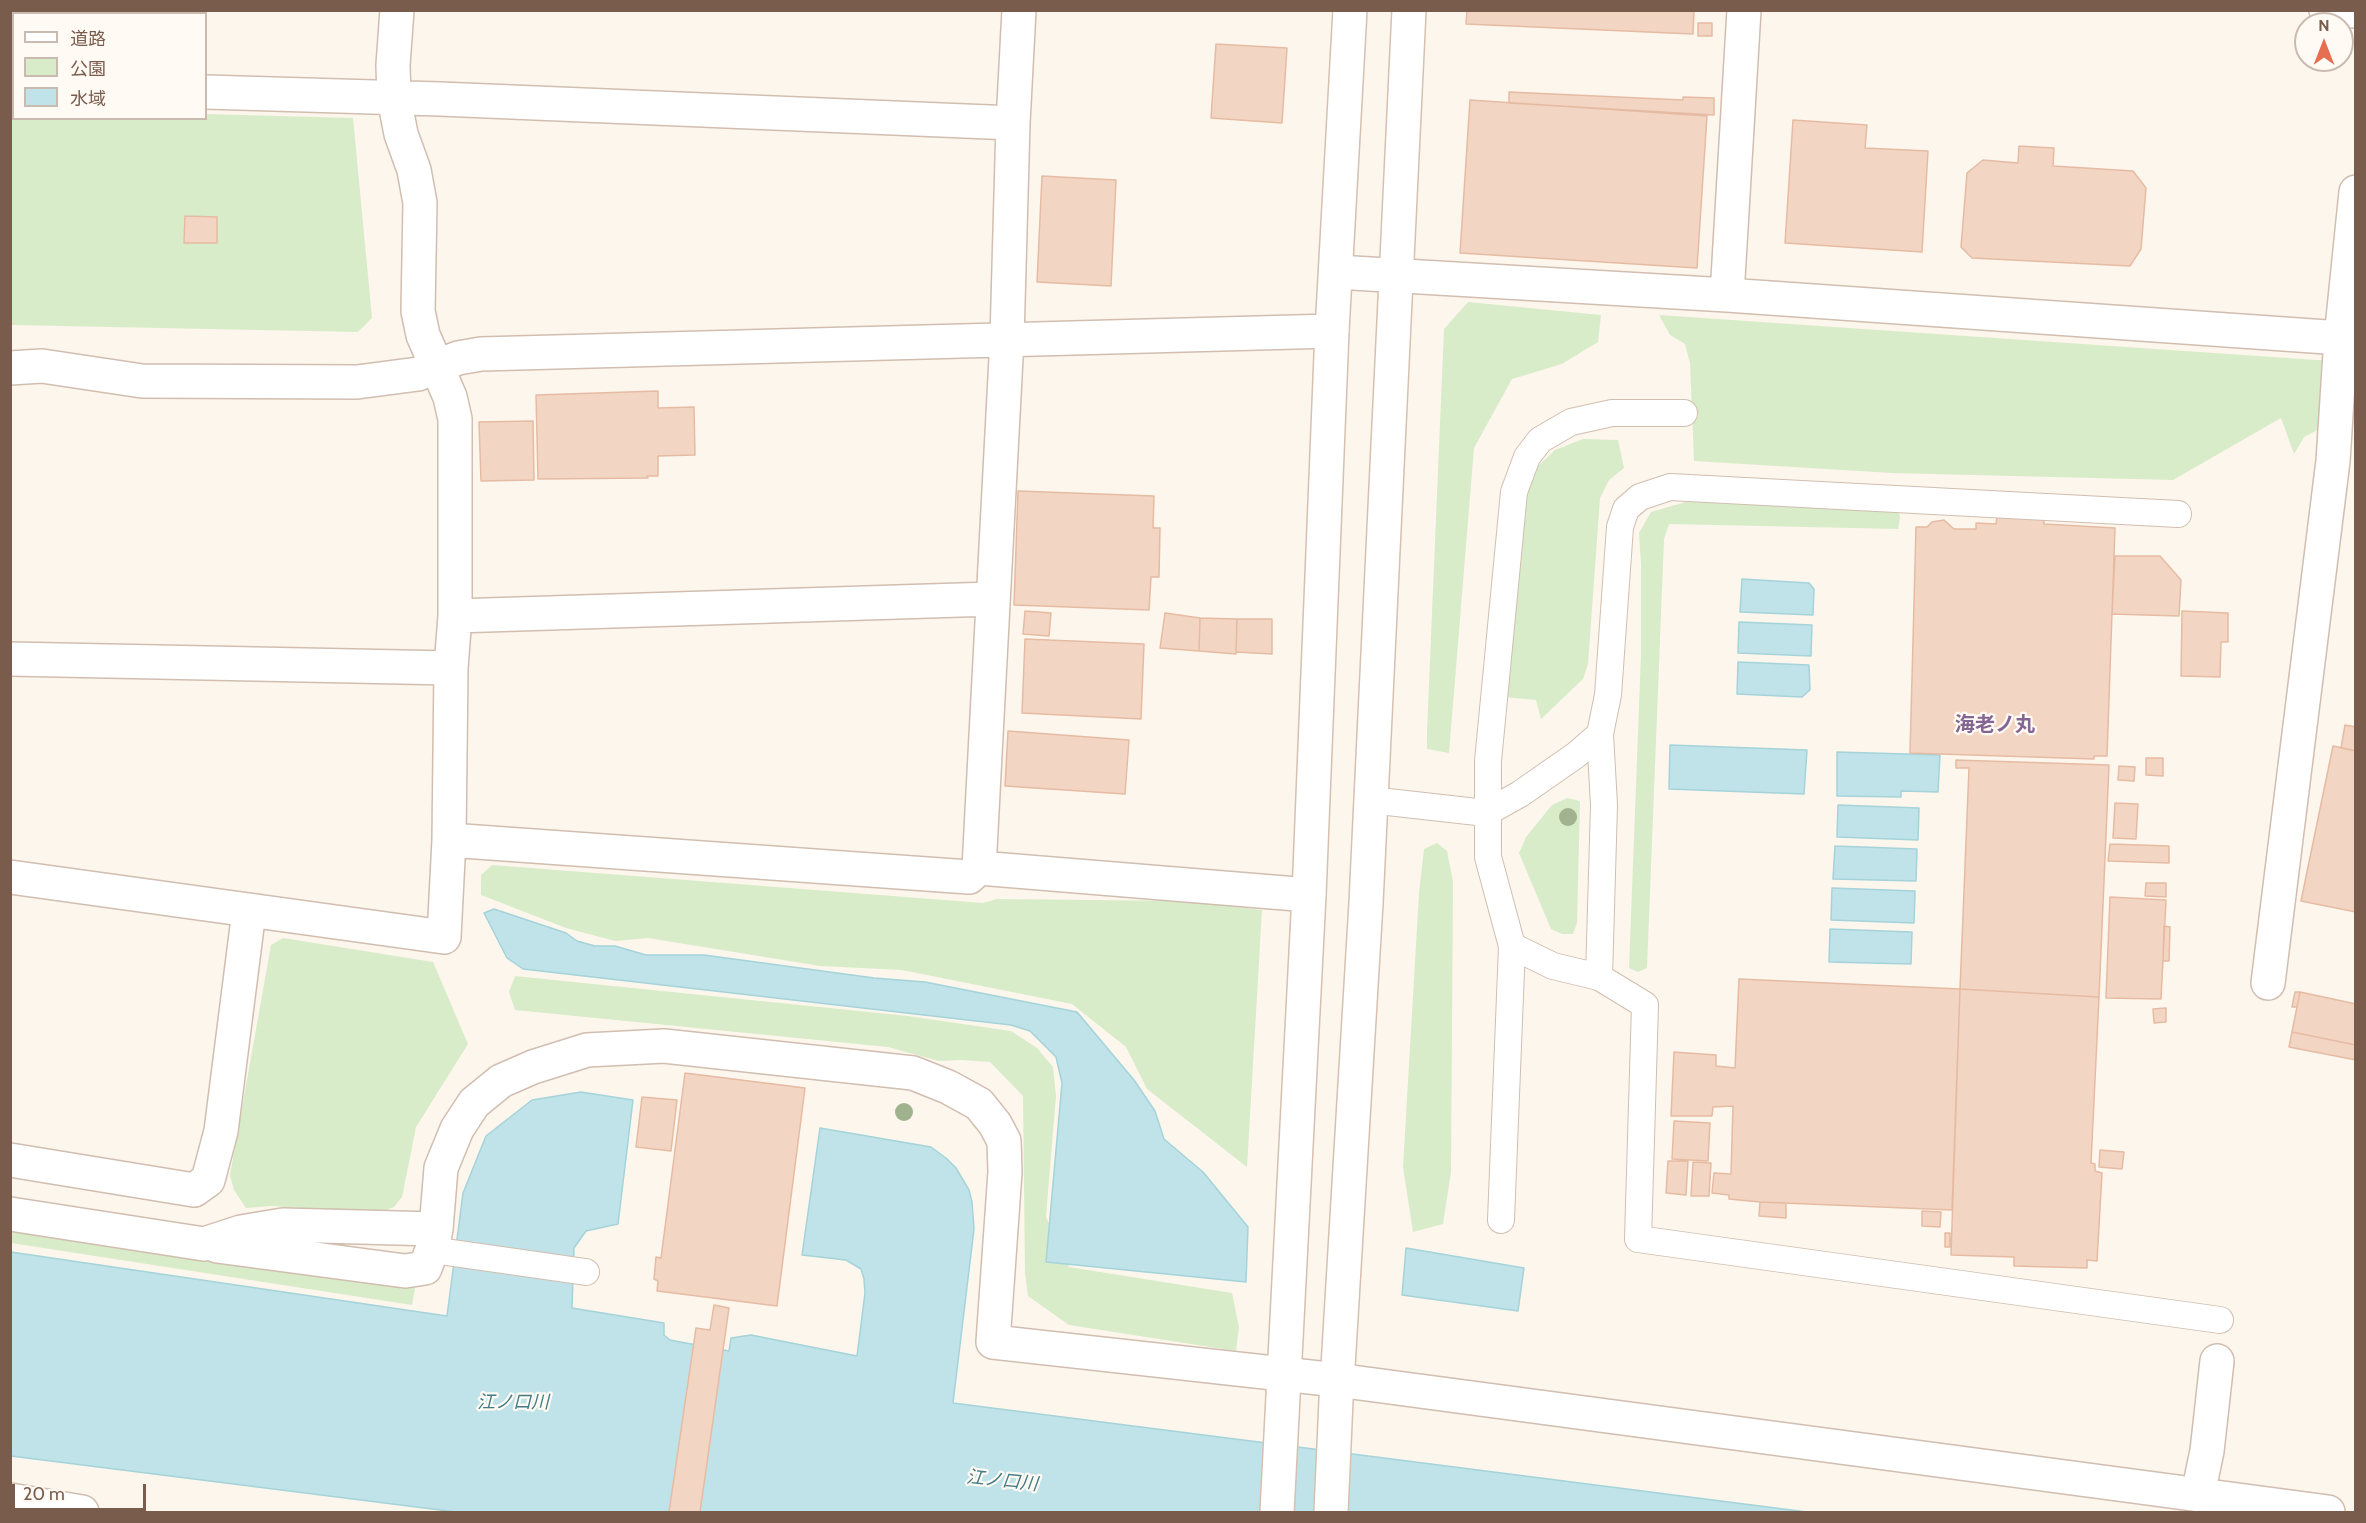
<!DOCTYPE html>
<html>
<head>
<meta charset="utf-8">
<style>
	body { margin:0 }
	#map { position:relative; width:2366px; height:1523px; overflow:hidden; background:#fdf6ec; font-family:Cabin,"Noto Sans JP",sans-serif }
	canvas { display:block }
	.frame { position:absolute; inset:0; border:12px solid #7a5c4d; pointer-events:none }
	.legend { position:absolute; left:12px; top:12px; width:195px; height:108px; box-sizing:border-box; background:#fffaf3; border:2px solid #cabbb1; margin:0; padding:8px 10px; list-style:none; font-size:18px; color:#7a5c4d }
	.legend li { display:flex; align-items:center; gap:12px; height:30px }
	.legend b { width:30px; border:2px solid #cabbb1 }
	.north { position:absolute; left:2294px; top:12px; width:60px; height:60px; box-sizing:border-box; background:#fffaf3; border:2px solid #cabbb1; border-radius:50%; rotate:0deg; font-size:16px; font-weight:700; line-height:24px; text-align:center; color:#7a5c4d }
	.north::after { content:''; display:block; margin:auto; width:21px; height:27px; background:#e76f51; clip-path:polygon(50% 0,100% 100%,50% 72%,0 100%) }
	.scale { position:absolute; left:12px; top:1484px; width:134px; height:27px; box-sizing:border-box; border:3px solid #7a5c4d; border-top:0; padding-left:8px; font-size:18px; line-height:21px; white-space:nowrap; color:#7a5c4d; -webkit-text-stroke:4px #fffaf3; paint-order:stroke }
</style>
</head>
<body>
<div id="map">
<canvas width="2366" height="1523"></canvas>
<div class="frame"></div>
<ul class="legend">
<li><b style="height:8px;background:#fff"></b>道路</li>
<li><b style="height:16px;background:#d8ecc9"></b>公園</li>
<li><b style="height:16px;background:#bfe3e8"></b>水域</li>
</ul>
<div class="north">N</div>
<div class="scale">20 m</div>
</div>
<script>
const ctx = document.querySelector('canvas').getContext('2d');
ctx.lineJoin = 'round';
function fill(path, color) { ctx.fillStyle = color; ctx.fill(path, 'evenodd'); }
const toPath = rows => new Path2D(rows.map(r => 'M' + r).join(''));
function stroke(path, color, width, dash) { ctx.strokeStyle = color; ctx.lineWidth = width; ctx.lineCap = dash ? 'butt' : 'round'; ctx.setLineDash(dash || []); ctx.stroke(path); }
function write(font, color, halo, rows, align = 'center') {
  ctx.font = font + ' Cabin,"Noto Sans JP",sans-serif'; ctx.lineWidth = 4.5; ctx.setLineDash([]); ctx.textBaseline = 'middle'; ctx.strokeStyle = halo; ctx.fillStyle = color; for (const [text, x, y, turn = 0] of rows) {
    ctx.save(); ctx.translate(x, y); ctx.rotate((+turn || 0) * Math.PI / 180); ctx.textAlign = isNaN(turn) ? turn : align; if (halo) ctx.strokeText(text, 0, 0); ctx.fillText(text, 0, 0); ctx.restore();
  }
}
const green = toPath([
	[10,108,13,108,14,118,206,118,206,114,353,118,372,318,358,332,11,325],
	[1468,302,1601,315,1598,342,1562,364,1512,379,1474,448,1449,753,1427,749,1427,731,1444,329],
	[1659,315,2331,361,2327,425,2304,437,2294,454,2281,418,2173,480,1892,473,1694,461,1690,363,1685,344,1670,335],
	[1583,439,1618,440,1624,468,1609,480,1600,498,1588,664,1583,679,1541,719,1536,700,1504,697,1524,504,1534,470,1555,450],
	[1700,498,1898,508,1900,517,1898,529,1669,524,1664,539,1647,968,1638,972,1629,968,1641,654,1641,564,1639,533,1651,512],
	[1567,798,1580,801,1577,923,1573,934,1562,934,1551,929,1519,853,1526,837,1552,805],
	[1437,843,1447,851,1453,882,1451,1172,1443,1224,1413,1232,1403,1167,1419,893,1424,849],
	[492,865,983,903,997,899,1193,901,1262,910,1247,1167,1147,1089,1126,1047,1072,1004,902,970,820,966,648,938,615,941,566,928,481,895,481,875],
	[283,938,433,962,468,1044,416,1127,402,1197,394,1207,378,1213,271,1206,246,1208,234,1190,230,1175,271,945],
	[515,976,908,1016,1011,1031,1037,1048,1053,1067,1056,1096,1046,1217,1069,1267,1232,1293,1239,1327,1236,1351,1069,1325,1028,1296,1025,1273,1023,1096,990,1062,961,1060,939,1061,888,1047,515,1010,509,992],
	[10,1227,374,1279,415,1288,412,1305,11,1243]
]);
const water = toPath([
	[1742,579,1809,583,1814,589,1813,615,1740,612,1742,579],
	[1739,622,1812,625,1811,656,1738,653,1739,622],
	[1738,662,1809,665,1810,690,1802,697,1737,694,1738,662],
	[1670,745,1807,750,1804,794,1669,789,1670,745],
	[1837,752,1940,755,1938,792,1901,791,1901,797,1837,796,1837,752],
	[1838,805,1919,808,1918,840,1837,837,1838,805],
	[1835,846,1917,849,1916,881,1833,879,1835,846],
	[1832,888,1915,891,1914,923,1831,920,1832,888],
	[494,909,566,933,577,941,595,946,615,946,646,955,704,955,874,978,925,982,1077,1012,1134,1080,1155,1111,1164,1139,1203,1172,1248,1227,1246,1282,1046,1262,1062,1083,1056,1057,1030,1031,1011,1025,523,969,507,958,484,913,494,909],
	[1830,929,1912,932,1911,964,1829,962,1830,929],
	[581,1092,633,1100,618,1224,586,1231,574,1248,572,1308,664,1323,664,1335,670,1340,729,1351,731,1338,751,1335,857,1356,865,1293,864,1279,861,1269,846,1260,802,1255,820,1128,931,1147,946,1158,956,1168,969,1190,972,1202,974,1229,953,1403,1807,1512,456,1512,11,1456,11,1252,447,1316,463,1193,486,1136,532,1100,581,1092],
	[1406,1248,1524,1268,1518,1311,1402,1295,1406,1248]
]);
const building = toPath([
	[1467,10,1694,10,1693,34,1466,24,1467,10],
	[1698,23,1712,23,1712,36,1698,36,1698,23],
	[1216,44,1287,48,1282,123,1211,118,1216,44],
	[1509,92,1683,100,1683,97,1714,98,1714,115,1509,103,1509,92],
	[1470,100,1707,116,1697,268,1460,253,1470,100],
	[1793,120,1867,125,1865,148,1928,151,1922,252,1785,243,1793,120],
	[2019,146,2054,148,2053,166,2133,171,2146,188,2141,249,2130,266,1972,258,1961,247,1967,173,1983,160,2018,163,2019,146],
	[1042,176,1116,180,1111,286,1037,282,1042,176],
	[185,216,217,217,217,243,184,243,185,216],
	[658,391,658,408,694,407,695,455,658,456,658,476,647,476,648,478,538,479,536,395,658,391],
	[533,421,534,480,481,481,479,422,533,421],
	[1018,491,1154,496,1153,528,1160,528,1159,577,1151,577,1149,610,1014,605,1018,491],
	[1997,516,2044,519,2044,524,2115,528,2107,756,2094,756,2094,759,1910,753,1916,527,1927,527,1932,522,1944,520,1954,529,1976,529,1976,523,1996,524,1997,516],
	[2115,556,2160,556,2181,580,2179,616,2112,614,2115,556],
	[1025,611,1051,613,1049,636,1023,634,1025,611],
	[2182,611,2228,613,2228,642,2221,642,2220,677,2181,676,2182,611],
	[1165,613,1200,618,1199,651,1160,648,1165,613],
	[1200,618,1237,619,1236,654,1199,651,1200,618],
	[1237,619,1272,619,1272,654,1236,652,1237,619],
	[1025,639,1144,644,1141,719,1022,713,1025,639],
	[2345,725,2356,727,2356,751,2341,748,2345,725],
	[1008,731,1129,740,1125,794,1005,786,1008,731],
	[2333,746,2356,751,2356,912,2301,901,2333,746],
	[2146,758,2163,758,2163,776,2146,775,2146,758],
	[1956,760,2109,765,2099,997,1960,989,1969,768,1956,768,1956,760],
	[2119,766,2135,767,2134,781,2118,780,2119,766],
	[2115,803,2138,804,2136,839,2113,838,2115,803],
	[2110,844,2169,846,2169,863,2108,861,2110,844],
	[2146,883,2166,883,2166,897,2145,896,2146,883],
	[2110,897,2166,900,2161,999,2106,998,2110,897],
	[2164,926,2170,927,2169,961,2163,961,2164,926],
	[1739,979,1960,989,1952,1210,1760,1202,1729,1199,1729,1195,1712,1193,1714,1173,1731,1174,1733,1106,1713,1107,1712,1116,1671,1116,1674,1052,1716,1055,1716,1066,1735,1068,1739,979],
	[1960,989,2099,997,2091,1163,2095,1164,2095,1171,2102,1173,2097,1261,2087,1260,2087,1268,2014,1266,2014,1257,1951,1255,1960,989],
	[2295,992,2300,992,2297,1007,2292,1007,2295,992],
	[2300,992,2356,1004,2356,1045,2292,1032,2300,992],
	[2166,1008,2166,1022,2154,1023,2153,1009,2166,1008],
	[2292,1032,2356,1045,2356,1060,2289,1047,2292,1032],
	[685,1073,805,1088,777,1306,657,1291,658,1281,654,1279,656,1257,661,1258,685,1073],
	[642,1097,677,1100,671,1151,636,1147,642,1097],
	[1674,1121,1710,1123,1708,1161,1672,1159,1674,1121],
	[2100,1150,2124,1152,2122,1169,2099,1167,2100,1150],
	[1668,1161,1688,1161,1686,1195,1666,1193,1668,1161],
	[1693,1162,1711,1163,1709,1196,1691,1196,1693,1162],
	[1760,1202,1786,1203,1786,1218,1759,1216,1760,1202],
	[1922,1211,1941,1212,1940,1227,1922,1226,1922,1211],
	[1945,1233,1950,1233,1950,1247,1945,1247,1945,1233],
	[714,1305,729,1308,700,1512,669,1512,696,1328,710,1330,714,1305]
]);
const lane = toPath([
	[1684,413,1612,413,1571,422,1540,440,1527,457,1514,492,1488,761,1488,857,1512,946,1553,966,1599,977,1645,1005,1638,1239,2220,1320],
	[1370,800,1486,813,1520,794,1576,755,1600,734,1608,695,1620,527,1626,509,1640,497,1670,487,2178,514],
	[1599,977,1604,805,1600,734],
	[1501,1220,1512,946],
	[432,1250,586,1272]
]);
const street = toPath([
	[2326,10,2356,11],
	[10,85,14,85],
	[206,92,440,99,1013,123],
	[1336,272,1727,295,2341,338],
	[1727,295,1744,10],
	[10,368,42,366,142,381,357,382,418,374,458,358,481,354,1332,331],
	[455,616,992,599],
	[10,659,451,668],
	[449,840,969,877,979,868,1007,339,1013,123,1019,10],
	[979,868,1309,895],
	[10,877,444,937,449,840,451,668,455,616,455,419,450,397,423,335,418,311,420,203,414,170,401,134,394,98,393,65,397,10],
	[2268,983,2333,461,2341,338,2356,192],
	[10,1160,194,1190,208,1180,221,1131,249,911],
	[10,1214,204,1244,241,1232,283,1225,436,1229,441,1168,457,1129,474,1103,501,1081,533,1067,587,1050,664,1046,913,1073,948,1087,979,1104,995,1124,1004,1141,1005,1172,993,1342,1337,1380,2328,1512],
	[217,1246,405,1271,425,1268,432,1250,436,1229],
	[2198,1494,2207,1451,2217,1361],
	[10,1500,82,1512]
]);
const secondary = toPath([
	[1277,1512,1309,895,1332,331,1350,10],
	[1331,1512,1336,1400,1366,903,1409,10]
]);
const trees = [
	[1568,817],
	[904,1112]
];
const waterNames = [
	["江ノ口川",513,1403],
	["江ノ口川",1002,1481,6]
];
const quarterNames = [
	["海老ノ丸",1995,725]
];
fill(green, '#d8ecc9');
fill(water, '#bfe3e8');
stroke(water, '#a5d3da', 1.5);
fill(building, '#f3d5c3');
stroke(building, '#e6bba3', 1.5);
stroke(lane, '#d1beb0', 28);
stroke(street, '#d1beb0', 36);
stroke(secondary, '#d6c0b0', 36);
stroke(lane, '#fff', 26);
stroke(street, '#fff', 33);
stroke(secondary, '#fff', 33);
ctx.fillStyle = '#a0b28e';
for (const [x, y] of trees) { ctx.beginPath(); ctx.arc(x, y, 9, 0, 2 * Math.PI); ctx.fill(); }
write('italic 18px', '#437c86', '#fffaf3', waterNames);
write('bold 20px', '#846695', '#fffaf3', quarterNames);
</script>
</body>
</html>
